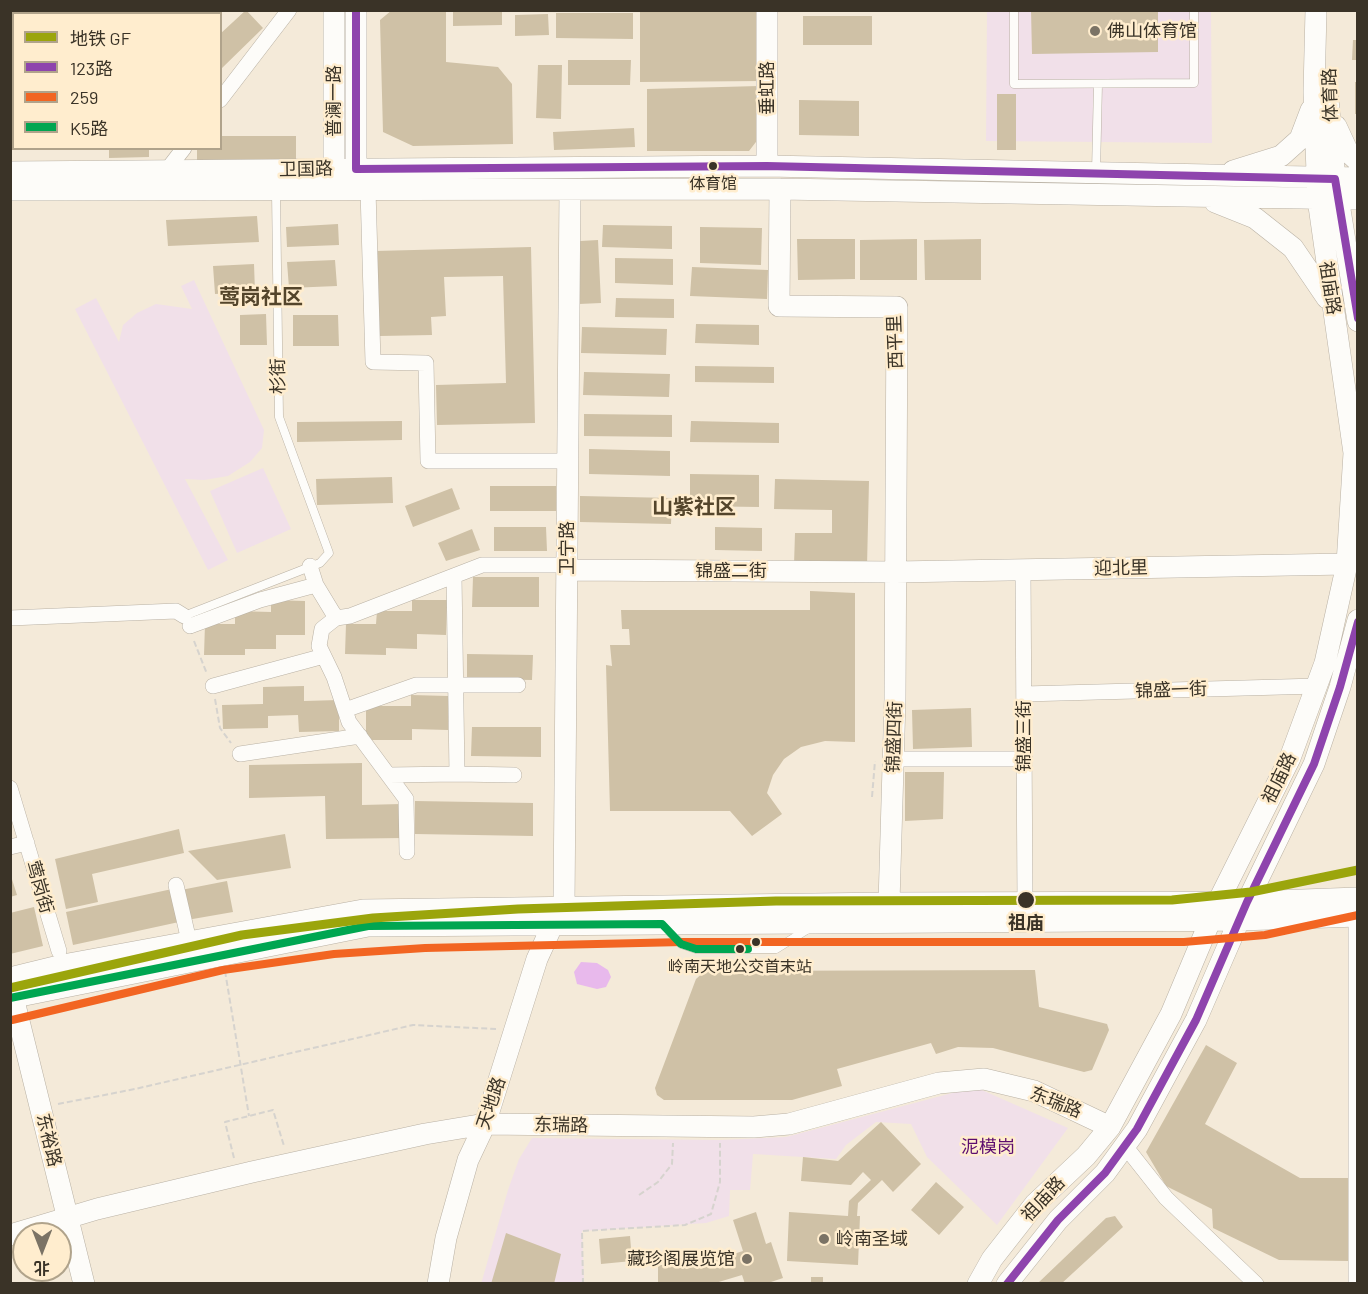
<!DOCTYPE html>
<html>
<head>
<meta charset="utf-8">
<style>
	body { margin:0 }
	#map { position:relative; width:1368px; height:1294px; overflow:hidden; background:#f4ead9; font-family:Barlow,"Noto Sans SC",sans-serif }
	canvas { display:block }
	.frame { position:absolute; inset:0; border:12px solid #3a3327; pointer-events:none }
	.legend { position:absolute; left:12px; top:12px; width:210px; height:138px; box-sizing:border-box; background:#ffedce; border:2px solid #b0a38b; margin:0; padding:8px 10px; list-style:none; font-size:18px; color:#3a3327 }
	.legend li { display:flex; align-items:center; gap:12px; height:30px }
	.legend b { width:30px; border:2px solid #b0a38b }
	.north { position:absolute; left:12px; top:1222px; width:60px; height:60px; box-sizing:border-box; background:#ffedce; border:2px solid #b0a38b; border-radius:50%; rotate:180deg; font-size:16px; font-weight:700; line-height:24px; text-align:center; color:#3a3327 }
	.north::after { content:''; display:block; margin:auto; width:21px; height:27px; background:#7b7365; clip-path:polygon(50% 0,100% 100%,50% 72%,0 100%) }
</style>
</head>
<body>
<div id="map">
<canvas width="1368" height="1294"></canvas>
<div class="frame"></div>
<ul class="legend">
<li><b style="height:8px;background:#9ba50c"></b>地铁 GF</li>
<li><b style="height:8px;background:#8e44ad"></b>123路</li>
<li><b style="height:8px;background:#f26522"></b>259</li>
<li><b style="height:8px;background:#00a651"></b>K5路</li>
</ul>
<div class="north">北</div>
</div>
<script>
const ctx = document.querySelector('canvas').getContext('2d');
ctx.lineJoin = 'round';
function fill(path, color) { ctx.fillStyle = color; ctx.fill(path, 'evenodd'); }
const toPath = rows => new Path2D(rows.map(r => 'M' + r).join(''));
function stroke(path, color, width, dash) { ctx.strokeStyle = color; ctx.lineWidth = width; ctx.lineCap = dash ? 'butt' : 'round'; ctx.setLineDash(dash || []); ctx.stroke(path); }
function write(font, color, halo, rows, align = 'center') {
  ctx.font = font + ' Barlow,"Noto Sans SC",sans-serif'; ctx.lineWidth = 5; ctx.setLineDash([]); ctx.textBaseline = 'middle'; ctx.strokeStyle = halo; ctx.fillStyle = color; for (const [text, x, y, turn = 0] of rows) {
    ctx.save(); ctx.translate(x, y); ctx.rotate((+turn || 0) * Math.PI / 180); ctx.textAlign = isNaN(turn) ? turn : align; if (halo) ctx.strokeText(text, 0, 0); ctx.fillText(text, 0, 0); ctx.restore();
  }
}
const green = toPath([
	[987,11,1211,11,1212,143,986,141],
	[194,280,264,430,262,448,250,462,228,476,204,480,185,479,228,560,208,570,75,309,96,298,119,342,123,325,137,313,156,304,192,309,181,286],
	[263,468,291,529,237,553,210,491],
	[975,1087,1068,1128,997,1225,927,1157,911,1124,876,1122,846,1145,836,1159,753,1154,750,1190,730,1190,729,1216,706,1223,582,1231,584,1283,481,1284,508,1190,519,1159,532,1138,720,1140,786,1137]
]);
const water = toPath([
	[581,962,597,963,608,970,611,977,606,987,597,989,577,984,574,972]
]);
const building = toPath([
	[246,10,263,28,220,70,220,34],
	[392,10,446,10,446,62,498,67,512,84,513,144,413,146,383,132,380,20],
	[453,10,502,10,502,25,453,26],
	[640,10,762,10,762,81,640,82],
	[1031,10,1158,10,1158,52,1032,54],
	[556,13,633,13,633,39,556,38],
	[548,14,549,35,515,36,515,15],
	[803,16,872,16,872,45,803,45],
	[1353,40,1358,40,1358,60,1352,60],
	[568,60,631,60,630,85,568,85],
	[538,65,562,65,561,119,536,118],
	[1355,82,1358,82,1358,114,1355,114],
	[759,86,759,138,749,151,647,151,647,89],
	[997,94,1016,94,1016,150,997,150],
	[799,100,859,101,859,136,799,135],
	[634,128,635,147,554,150,553,132],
	[220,136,296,136,296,160,197,160,197,148,220,148],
	[109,148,149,148,149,157,109,158],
	[257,216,259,242,168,246,166,220],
	[338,224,339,245,287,247,286,227],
	[603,225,672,226,672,249,602,247],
	[700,227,762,228,761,265,700,263],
	[797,239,855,239,855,279,798,280],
	[917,239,917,280,860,280,860,240],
	[981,239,981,280,925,280,924,240],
	[598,240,601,303,579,304,580,241],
	[531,247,535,423,437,425,436,385,506,383,503,276,444,277,446,316,431,317,432,335,380,336,375,251],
	[615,258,673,259,673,285,615,283],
	[335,260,337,286,289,288,287,262],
	[254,264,255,292,215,294,213,266],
	[692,267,768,270,767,299,690,296],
	[616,298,674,299,674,318,615,317],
	[266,314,267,345,240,345,240,315],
	[293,315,338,315,339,346,293,346],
	[696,324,759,325,759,345,695,343],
	[582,327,667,329,666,355,581,353],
	[695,366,774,367,774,383,695,382],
	[584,372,670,374,669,397,583,395],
	[584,414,672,415,672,437,584,436],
	[402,421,402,440,297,442,297,422],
	[691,421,779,423,779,443,690,442],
	[589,449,670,451,670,476,589,474],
	[690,474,759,475,759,507,690,506],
	[392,477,393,503,317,505,316,479],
	[775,479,869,481,867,566,794,565,795,533,832,533,832,510,774,509],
	[490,486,556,486,556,511,490,511],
	[452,488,460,509,413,527,405,506],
	[580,496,672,498,671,524,580,522],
	[494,527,546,527,547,551,494,551],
	[715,527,762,528,762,551,715,550],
	[472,529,480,550,446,561,438,543],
	[473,577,539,577,539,607,472,607],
	[810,591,855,593,855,742,825,741,801,747,784,759,773,775,767,793,782,814,752,836,730,811,610,811,606,665,612,666,610,645,630,645,629,629,622,629,621,610,810,610],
	[271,600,305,601,305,635,276,635,276,649,245,649,245,655,204,655,205,624,235,624,235,611,271,612],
	[412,600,447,600,446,635,417,634,417,649,386,648,386,655,345,654,346,624,376,624,377,611,412,611],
	[467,654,533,655,532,680,467,679],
	[304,686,304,701,339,700,339,731,299,732,298,715,268,716,268,728,223,729,222,705,263,704,263,687],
	[411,695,448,696,448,730,412,729,412,740,366,740,366,706,411,706],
	[971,708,972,747,913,749,912,710],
	[472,727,541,727,541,757,471,756],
	[362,763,362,805,401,804,402,838,326,839,325,796,249,798,249,765],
	[905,772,944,772,943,819,905,821],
	[415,801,533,803,533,836,415,834],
	[179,829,184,853,92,874,98,902,66,909,55,859],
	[285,834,291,868,217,880,188,851],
	[10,873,17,895,10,897],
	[227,881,233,912,187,920,181,890],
	[172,889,179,922,73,945,66,912],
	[34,907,43,946,10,954,10,913],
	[1035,970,1039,1007,1107,1024,1109,1030,1092,1070,1084,1072,993,1048,958,1047,936,1054,931,1043,837,1069,842,1086,792,1100,664,1100,657,1095,655,1088,696,979,705,971],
	[1206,1045,1237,1063,1205,1124,1300,1178,1348,1178,1348,1261,1279,1260,1213,1228,1212,1209,1166,1186,1146,1152],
	[881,1122,921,1164,893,1192,882,1180,858,1203,857,1216,860,1216,858,1265,787,1261,789,1212,848,1216,849,1201,871,1180,863,1172,851,1185,801,1181,803,1157,838,1161],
	[936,1182,964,1207,939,1235,911,1210],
	[756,1212,766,1244,771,1242,783,1278,765,1284,745,1284,742,1275,712,1284,658,1284,658,1265,699,1265,743,1251,733,1220],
	[1115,1216,1123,1227,1061,1284,1037,1284,1106,1218],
	[506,1233,561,1254,554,1284,491,1284],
	[630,1236,632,1261,601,1264,599,1239],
	[811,1277,823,1277,823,1284,811,1284]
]);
const path = toPath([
	[194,641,207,674],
	[215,699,220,728,231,743],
	[872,797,875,761],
	[225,971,249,1116],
	[58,1104,135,1089,413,1025,496,1029],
	[234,1158,225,1122,273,1110,284,1146],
	[639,1195,658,1182,672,1164,673,1143],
	[583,1284,582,1231,685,1225,711,1214,720,1182,720,1143]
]);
const lane = toPath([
	[1014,10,1014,84,1194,83,1194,10],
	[1096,172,1098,84],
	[184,616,320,563,329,553,279,417,276,192],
	[665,927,681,944,696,949,776,949,808,929]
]);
const street = toPath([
	[220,100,289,10],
	[167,170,184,148],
	[368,190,373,362,426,363,428,461,568,461],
	[310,566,316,585,336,618,350,616,482,565,567,565],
	[1023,570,1025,903],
	[10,618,176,611,184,616],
	[336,618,322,629,319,646,334,677,349,722,406,799,407,852],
	[190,626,260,600,316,585],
	[213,686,324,656],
	[1024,694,1318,686],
	[345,710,416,685,518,685],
	[240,754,360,736],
	[893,759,1025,759],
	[457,774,514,775],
	[389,775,457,774,454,576],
	[10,788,59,951],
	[10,847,27,843],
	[176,885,189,941],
	[1356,916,1356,1284],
	[1125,1146,1166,1198,1256,1284]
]);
const secondary = toPath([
	[334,10,334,169,340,181],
	[356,10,356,169],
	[1328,99,1335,179,1358,321],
	[1336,126,1348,152,1358,161],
	[767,166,767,10],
	[1233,171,1281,156,1300,139,1311,110],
	[10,172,767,166,1358,178],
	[780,189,779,306,897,307,895,699,889,903],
	[10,190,780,189,1358,199],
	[1215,202,1255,218,1293,248,1327,298],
	[567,570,896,572,1347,564],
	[564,906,570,190],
	[10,978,63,965,363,910,889,903,1247,902,1358,898],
	[13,997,84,1284],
	[10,998,368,926,1240,920,1358,916],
	[10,1235,97,1209,252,1172,425,1134,485,1124,754,1127,789,1124,939,1083,984,1079,1034,1091,1110,1127],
	[438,1284,446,1238,468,1160,485,1124,537,959,553,924],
	[978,1284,992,1259,1035,1204,1086,1156,1110,1127,1171,1014,1218,902,1290,758,1325,663,1347,564,1354,453,1318,199,1314,92,1316,10],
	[1007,1284,1058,1220,1105,1173,1137,1129,1196,1020,1247,902,1314,764,1340,687,1358,620]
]);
const bus1 = toPath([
	[356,10,356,169,767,166,1335,179,1358,318],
	[1007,1284,1058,1220,1105,1173,1137,1129,1196,1020,1247,902,1314,764,1340,687,1358,622]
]);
const bus2 = toPath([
	[12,1020,223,970,334,954,425,948,683,942,1184,942,1265,935,1358,915]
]);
const bus3 = toPath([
	[10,998,368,926,662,924,681,944,696,949,748,949]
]);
const metro1 = toPath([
	[10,988,242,935,373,918,518,909,776,901,1172,900,1251,892,1358,870]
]);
const markers = [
	[1095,31,6,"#7b7365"],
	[713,166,5,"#3a3327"],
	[1026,900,9,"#3a3327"],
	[756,942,5,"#3a3327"],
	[740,949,5,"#3a3327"],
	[824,1239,6,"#7b7365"],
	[747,1259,6,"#7b7365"]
];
const busNames = [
	["体育馆",713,184],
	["岭南天地公交首末站",740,967]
];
const poiNames = [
	["佛山体育馆",1107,31],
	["岭南圣域",836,1239],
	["藏珍阁展览馆",735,1259,"right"]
];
const streetNames = [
	["垂虹路",767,88,-90],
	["体育路",1330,95,-92],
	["普澜一路",334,101,-90],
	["卫国路",306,169,-1],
	["祖庙路",1330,288,81],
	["西平里",895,342,-92],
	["杉街",278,376,-91],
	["卫宁路",567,548,-90],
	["迎北里",1121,568,-1],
	["锦盛二街",731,571],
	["锦盛一街",1171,690,-2],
	["锦盛三街",1024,736,-90],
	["锦盛四街",894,737,-88],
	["祖庙路",1279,778,-64],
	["莺岗街",40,887,74],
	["东瑞路",1056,1102,22],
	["天地路",491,1103,-71],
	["东瑞路",561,1125,1],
	["东裕路",49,1140,76],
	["祖庙路",1043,1199,-47]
];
const stopNames = [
	["祖庙",1026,923]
];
const parkNames = [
	["泥模岗",988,1147]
];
const quarterNames = [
	["莺岗社区",261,297],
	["山紫社区",694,507]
];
fill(green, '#f1e0e9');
fill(water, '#e8b9ec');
fill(building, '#cfc1a6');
stroke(lane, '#b9b1a4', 9);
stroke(street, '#b9b1a4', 16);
stroke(secondary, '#b9b1a4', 22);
stroke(path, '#d6d3ce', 2, [6, 3]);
stroke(lane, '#fdfcf9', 8);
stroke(street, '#fdfcf9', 15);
stroke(secondary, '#fdfcf9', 21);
stroke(bus1, '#8e44ad', 8);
stroke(bus2, '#f26522', 8);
stroke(bus3, '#00a651', 8);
stroke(metro1, '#9ba50c', 9);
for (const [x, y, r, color] of markers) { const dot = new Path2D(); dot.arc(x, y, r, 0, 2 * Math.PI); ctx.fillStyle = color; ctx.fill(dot); stroke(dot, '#ffedce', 2); }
write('16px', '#3a3327', '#ffedce', busNames);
write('18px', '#3a3327', '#ffedce', poiNames, 'left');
write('18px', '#3a3327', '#ffedce', streetNames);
write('bold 18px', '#3a3327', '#ffedce', stopNames);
write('18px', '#5d0d6f', '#ffedce', parkNames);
write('bold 21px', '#54452b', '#ffedce', quarterNames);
</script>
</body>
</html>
